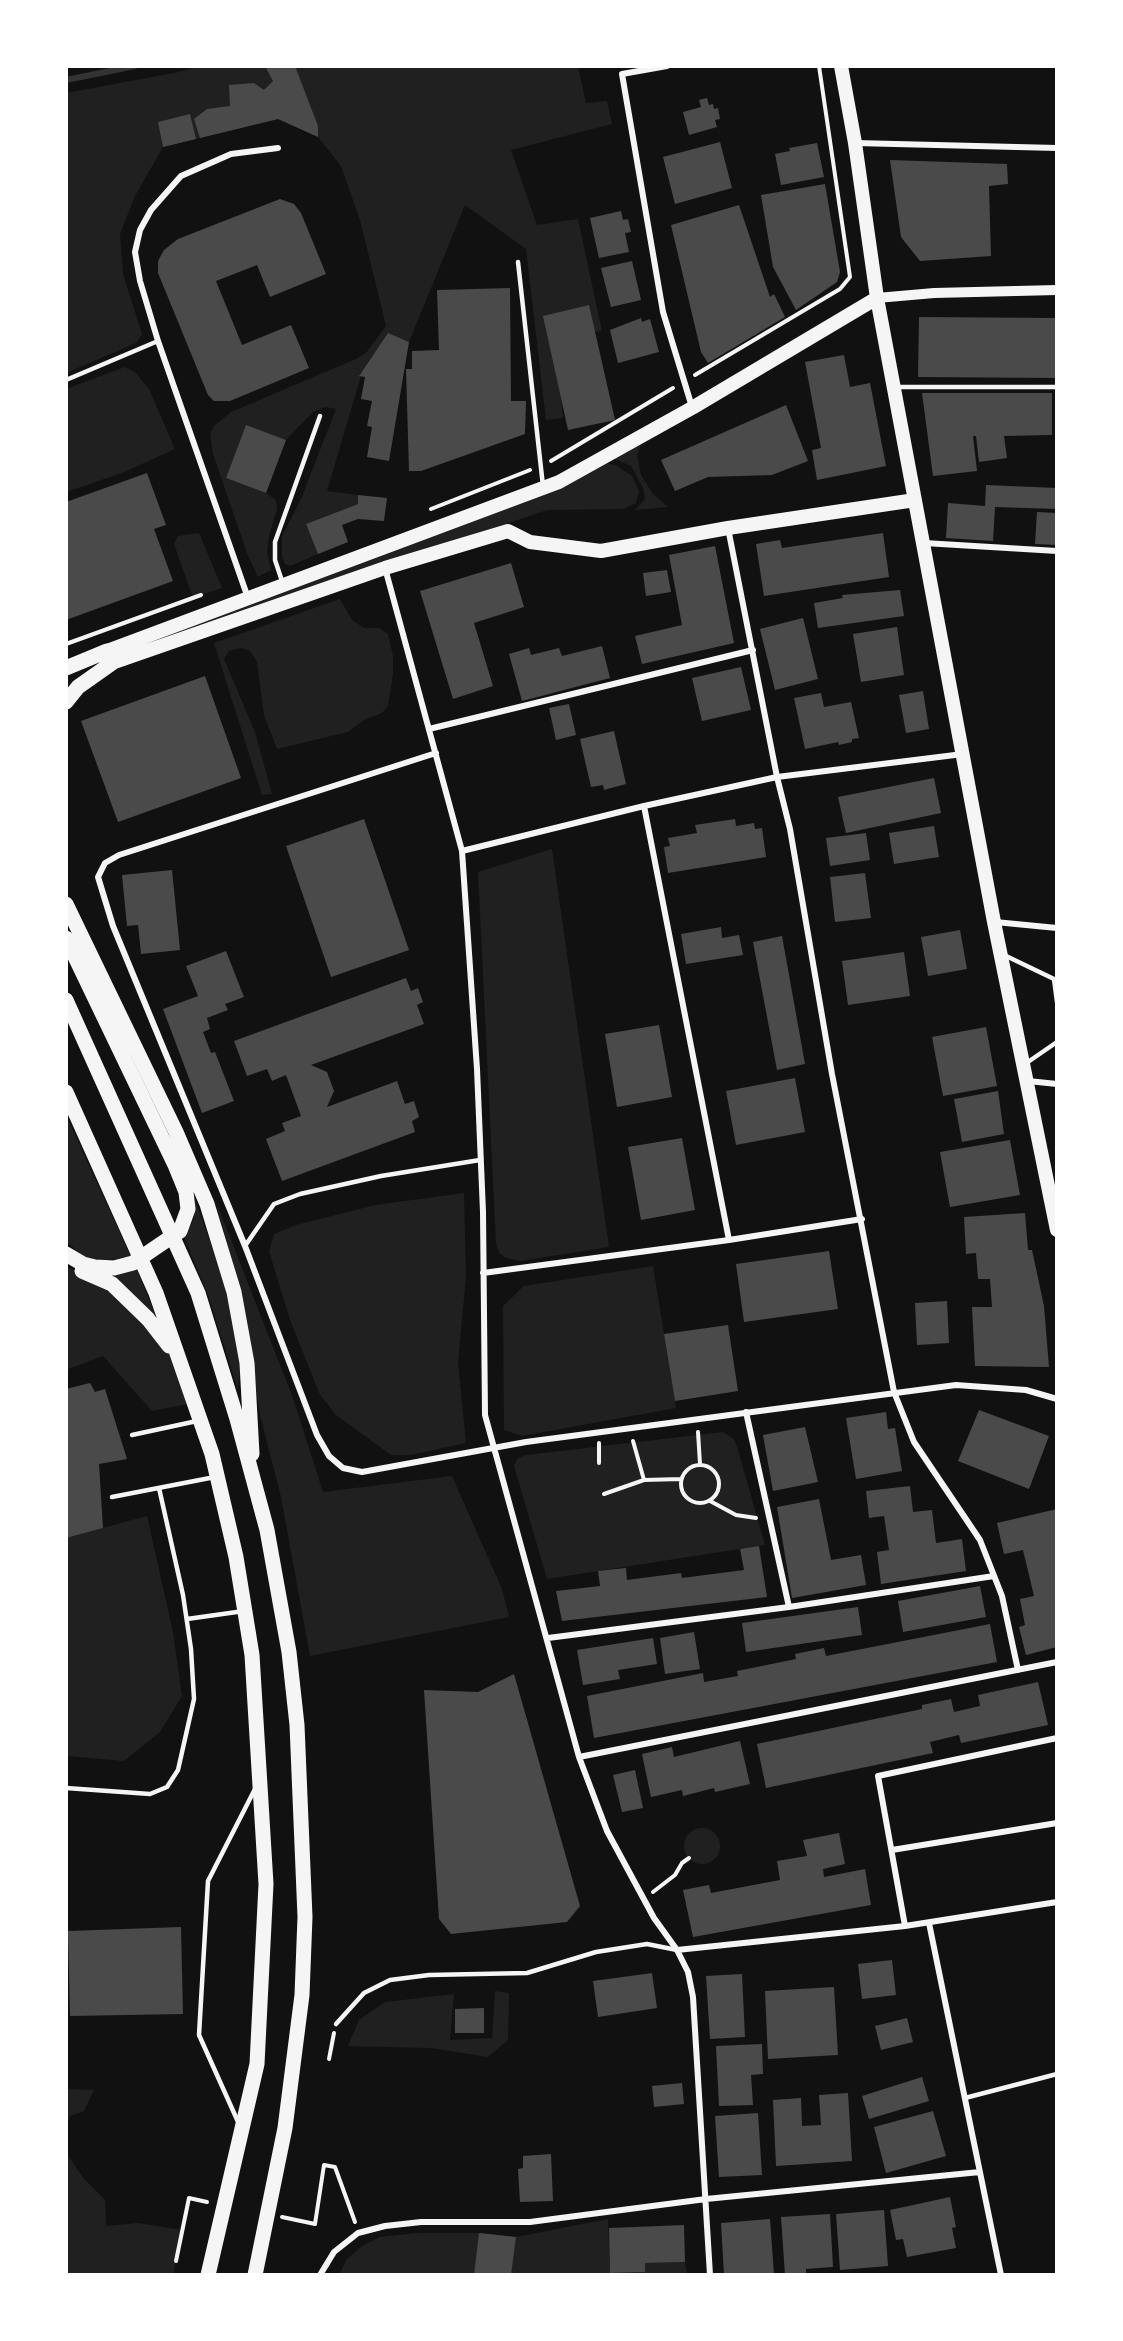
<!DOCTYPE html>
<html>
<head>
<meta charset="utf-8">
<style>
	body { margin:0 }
	#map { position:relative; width:1123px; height:2341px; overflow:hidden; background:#111; font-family:Lato,sans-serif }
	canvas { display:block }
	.frame { position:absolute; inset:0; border:68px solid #fff; pointer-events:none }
</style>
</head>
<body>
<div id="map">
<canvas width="1123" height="2341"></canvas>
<div class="frame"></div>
</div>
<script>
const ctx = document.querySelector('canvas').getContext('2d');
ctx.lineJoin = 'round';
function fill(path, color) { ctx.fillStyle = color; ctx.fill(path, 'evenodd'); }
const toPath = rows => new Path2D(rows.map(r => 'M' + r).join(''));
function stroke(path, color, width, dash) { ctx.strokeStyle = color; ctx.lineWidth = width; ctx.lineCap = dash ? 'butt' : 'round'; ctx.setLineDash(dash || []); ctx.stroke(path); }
const green = toPath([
	[199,66,583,66,578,67,586,103,607,101,612,124,511,150,537,225,578,219,602,331,554,338,563,418,546,420,526,249,465,205,409,342,388,334,359,375,361,376,327,491,358,495,358,504,306,524,318,554,290,566,285,564,282,556,282,536,301,499,336,409,326,407,313,412,286,440,246,426,226,478,266,493,276,500,277,509,269,536,267,553,271,570,258,577,247,553,213,454,210,434,214,426,231,412,356,359,366,353,386,326,360,220,341,166,318,137,278,119,163,147,135,196,120,234,123,274,142,334,136,343,66,373,66,93,179,72],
	[125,367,135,372,149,389,175,449,122,473,66,492,66,389],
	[643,439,637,455,641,475,653,494,668,507,635,510,645,499,643,488,631,466,610,457],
	[600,462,616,465,632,476,639,491,636,503,623,509,547,510,66,674],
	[199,533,222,588,193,598,174,544,178,536],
	[340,599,352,620,364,628,379,628,388,634,393,656,393,674,388,706,382,713,364,720,348,732,277,749,264,715,257,662,250,651,241,648,229,651,224,659,255,732,272,794,262,795,214,643],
	[552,849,609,1247,520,1261,506,1258,499,1253,496,1243,478,872],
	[66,1115,131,1257,99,1261,83,1256,66,1241],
	[464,1193,466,1277,458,1362,466,1443,411,1455,391,1455,336,1415,320,1395,290,1320,269,1251,274,1234,296,1225,375,1205],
	[195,1199,228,1294,241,1363,238,1390,209,1298,184,1237,194,1219],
	[215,1199,293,1398,323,1492,452,1476,502,1589,509,1617,310,1656,281,1497,260,1415,240,1290],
	[135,1265,160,1326,101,1273],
	[653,1266,676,1408,522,1436,504,1430,503,1306,524,1286],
	[66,1267,94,1278,146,1322,177,1364,188,1404,152,1411,103,1356,66,1370],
	[723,1432,734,1439,738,1450,765,1545,547,1579,514,1466,517,1459,526,1455],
	[147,1516,173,1632,182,1696,160,1732,124,1761,66,1756,66,1538],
	'684 1846a18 18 0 1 1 36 0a18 18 0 1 1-36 0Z',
	[495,1991,509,1993,508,2040,488,2057,431,2048,348,2046,359,2020,385,2002,454,1994,450,2040,492,2038],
	[66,2089,94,2090,84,2111,70,2116,66,2128],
	[66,2153,84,2179,105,2200,106,2226,138,2223,182,2230,173,2275,66,2275],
	[608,2219,610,2273,644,2272,645,2263,685,2262,687,2275,339,2275,347,2259,362,2246,380,2237,417,2233,479,2233,516,2237]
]);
const stream = toPath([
	[66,80,135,66]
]);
const building = toPath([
	[265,66,295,66,318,126,318,137,278,119,200,138,194,119,207,109,230,106,229,85,254,83,264,90,273,81],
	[707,98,709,105,713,104,714,109,718,108,720,119,715,120,717,127,689,135,683,112,701,107,699,100],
	[190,114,196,139,163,147,158,122],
	[720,142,732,188,675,204,663,157],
	[817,143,824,177,781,185,775,154,790,151,789,148],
	[890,160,1007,164,1008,184,989,186,991,256,920,261,901,237],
	[825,184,840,272,837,282,796,310,773,267,761,195],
	[280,199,294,204,301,213,326,274,270,297,257,265,216,281,242,345,291,325,309,368,230,401,214,401,208,395,158,273,158,261,164,250,178,239],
	[739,205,770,297,774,294,785,317,708,363,701,352,671,225],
	[621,211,623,220,628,219,631,232,625,233,629,252,599,258,590,218],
	[632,261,641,300,611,307,601,268],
	[510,288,511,401,526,401,525,434,421,471,409,471,406,369,412,369,412,351,439,350,437,290],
	[589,305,615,420,568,430,543,316],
	[919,317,1057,318,1057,378,918,377],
	[641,318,642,322,650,319,659,352,618,363,610,330],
	[388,333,409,342,389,461,367,457,372,427,367,426,372,401,361,399,365,377,359,376],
	[844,355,850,387,870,383,886,466,817,480,812,450,821,448,805,362],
	[922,393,1052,393,1052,435,1004,436,1007,458,979,462,976,436,973,436,977,471,933,476],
	[786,405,808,461,772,475,708,477,675,491,661,460],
	[246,425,286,440,266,493,226,478],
	[147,473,166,525,154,529,173,581,66,620,66,502],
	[986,485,1057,488,1057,509,995,507,993,541,946,538,948,503,985,506],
	[358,495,387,498,384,521,358,519,342,525,348,542,318,554,306,524,358,504],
	[1037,512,1057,513,1057,545,1035,544],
	[883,533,889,577,764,596,756,544,780,540,782,548],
	[715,546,734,643,642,664,635,636,682,625,669,555],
	[511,563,524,607,474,623,493,686,453,699,420,591],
	[667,570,671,592,646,596,643,573],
	[900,590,904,616,818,628,814,603,843,598,842,595],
	[803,618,818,679,775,690,760,629],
	[897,627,904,675,861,682,853,634],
	[602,646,610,678,522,701,509,654,529,648,531,655,559,648,562,656],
	[741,667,751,710,702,721,692,678],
	[205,676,241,778,118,822,81,721],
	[923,691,929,729,906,733,899,695],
	[821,693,824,707,851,702,859,738,852,739,852,742,839,745,838,742,805,749,794,698],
	[569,704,576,735,556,740,549,708],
	[614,731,626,784,604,790,603,785,591,787,580,739],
	[934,778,941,813,846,833,838,797],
	[364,819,409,950,331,977,286,846],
	[735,819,736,826,754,823,755,829,762,828,766,857,668,873,664,847,670,846,668,838,697,833,695,825],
	[934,826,939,857,894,864,889,833],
	[866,833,870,860,830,866,826,838],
	[172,870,180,950,141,954,138,925,127,926,122,875],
	[865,873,871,918,835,922,830,877],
	[721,927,722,938,739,935,743,955,686,964,681,934],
	[960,930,967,969,928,976,921,937],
	[782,936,805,1064,777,1070,753,942],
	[226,951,244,997,225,1004,228,1010,207,1018,210,1029,203,1032,211,1053,215,1052,234,1101,202,1113,163,1009,198,996,186,966],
	[904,952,910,996,848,1005,842,961],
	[406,978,411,991,418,988,423,1002,417,1005,424,1024,311,1065,327,1072,334,1091,327,1107,397,1081,405,1104,414,1101,419,1117,412,1121,415,1132,282,1181,266,1139,285,1131,282,1123,301,1116,286,1075,272,1081,267,1069,247,1076,234,1041],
	[659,1025,672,1097,617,1107,605,1034],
	[986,1027,997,1086,943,1096,932,1037],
	[795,1078,805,1132,736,1145,726,1091],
	[998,1091,1004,1134,962,1142,954,1099],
	[682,1138,695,1210,641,1220,628,1147],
	[1010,1140,1020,1195,950,1207,940,1152],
	[1025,1213,1028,1250,1032,1250,1044,1306,1049,1367,975,1366,972,1307,992,1307,990,1279,978,1279,976,1253,966,1254,964,1217],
	[829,1251,838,1309,744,1322,736,1264],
	[947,1301,949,1343,917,1345,915,1303],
	[728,1325,738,1391,675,1401,664,1334],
	[90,1383,95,1392,105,1389,127,1459,99,1464,103,1528,66,1538,66,1389],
	[979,1410,1049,1436,1029,1489,958,1461],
	[886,1412,888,1429,895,1428,902,1471,856,1479,846,1418],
	[805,1427,818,1482,773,1491,763,1435],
	[910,1486,913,1512,932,1510,936,1543,962,1539,966,1571,881,1584,877,1552,889,1550,884,1516,869,1518,866,1491],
	[819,1499,831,1560,861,1555,866,1585,792,1598,777,1507],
	[1057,1509,1057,1647,1026,1655,1019,1627,1025,1625,1020,1599,1034,1596,1023,1550,1004,1554,997,1523],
	[759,1546,767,1597,562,1621,556,1591,600,1586,598,1571,626,1568,627,1580,681,1573,682,1578,744,1570,740,1549],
	[980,1586,986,1617,903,1632,898,1601],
	[858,1607,862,1635,746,1652,742,1623],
	[990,1624,997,1662,594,1738,587,1696,703,1673,704,1682,738,1676,737,1671,796,1659,795,1654,824,1648,826,1656],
	[694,1632,700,1669,665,1674,660,1638],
	[653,1638,657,1664,618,1670,620,1679,583,1685,577,1650],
	[514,1674,580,1906,567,1922,451,1934,439,1919,424,1690,478,1692],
	[1038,1682,1048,1725,961,1743,959,1735,930,1742,933,1753,766,1788,757,1744,922,1709,922,1705,951,1699,954,1712,980,1706,978,1695],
	[740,1741,750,1784,715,1792,714,1788,683,1796,682,1790,651,1797,642,1754,672,1747,674,1757],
	[635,1770,643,1808,622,1812,613,1775],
	[839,1833,845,1864,823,1869,824,1877,865,1869,871,1905,693,1937,683,1890,709,1885,711,1893,780,1880,777,1861,807,1856,803,1840],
	[181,1927,183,2014,70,2016,68,1931],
	[892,1960,896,1995,862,1999,858,1964],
	[652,1973,657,2008,598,2017,593,1981],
	[742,1974,745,2037,710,2039,706,1976],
	[834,1987,838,2055,768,2059,765,1991],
	[484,2008,484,2033,455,2033,455,2009],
	[907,2018,913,2042,881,2050,875,2026],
	[762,2044,763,2074,751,2075,753,2105,719,2106,716,2046],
	[922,2077,929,2101,869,2119,862,2096],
	[682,2083,684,2104,654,2107,652,2086],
	[848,2093,852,2161,776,2166,773,2100,801,2098,802,2126,821,2125,819,2095],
	[933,2111,946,2156,886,2173,874,2127],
	[758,2113,762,2175,719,2177,715,2116],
	[551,2154,553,2201,520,2202,518,2169,523,2168,523,2156],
	[950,2197,956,2227,952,2228,956,2248,907,2257,903,2239,896,2240,890,2210],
	[884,2210,888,2266,840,2270,836,2214],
	[830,2214,833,2267,806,2269,806,2275,785,2275,781,2217],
	[770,2219,774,2275,724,2275,721,2223],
	[684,2225,685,2262,645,2263,645,2272,610,2273,609,2228],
	[479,2233,516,2237,511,2275,474,2275]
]);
const path = toPath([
	[695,375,840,289,850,277,819,66],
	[551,461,673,388],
	[431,509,530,470],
	[66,644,201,595],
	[698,1432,700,1464],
	[633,1441,644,1480],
	[599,1463,599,1443],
	'681 1484a19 19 0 1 1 38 0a19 19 0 1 1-38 0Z',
	[604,1494,644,1480,681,1479],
	[710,1501,736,1515,756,1518],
	[653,1892,675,1875,682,1863,689,1858],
	[329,2059,334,2033],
	[282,2217,315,2224,324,2165,335,2167,355,2222],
	[176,2261,189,2198,207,2202]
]);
const service = toPath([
	[518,262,543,486],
	[66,380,158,341],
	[895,387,1057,387],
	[283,584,275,560,275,542,320,416],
	[1004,955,1054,979,1057,1002],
	[1025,1064,1057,1042],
	[245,1246,274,1204,300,1194,381,1176,480,1160],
	[132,1435,197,1421],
	[112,1497,215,1477],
	[187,1619,244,1611],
	[66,1788,150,1794,167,1787,178,1770,194,1699,191,1649,183,1595,159,1488],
	[336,2024,364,1993,390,1980,429,1975,527,1973,596,1952,647,1944,677,1950],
	[965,2098,1057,2074],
	[239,2124,199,2035,208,1881,256,1787]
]);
const minor = toPath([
	[667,66,622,74,663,312,692,407],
	[855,143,1057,148],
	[728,528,777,777,790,829,832,1074,894,1392,914,1442,980,1540,1002,1596,1018,1670],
	[924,543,1057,551],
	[385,568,462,851,477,1069,483,1212,485,1415,579,1757,607,1831,654,1918,677,1950,688,1972,693,1997,710,2275],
	[248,598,158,341,140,281,135,252,140,230,151,210,181,176,231,154,278,148],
	[429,729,753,650],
	[436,753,119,855,105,863,98,877,113,926,245,1246,317,1435,329,1456,343,1468,362,1472,526,1442,956,1385,1026,1390,1057,1399],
	[462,851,644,806,777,777,963,754],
	[995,922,1057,928],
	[1028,1081,1057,1084],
	[729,1240,862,1219],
	[483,1273,729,1240,644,806],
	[746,1412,789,1607],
	[548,1638,789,1607,994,1576],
	[579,1757,1057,1662],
	[892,1850,1057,1823],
	[929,1923,1001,2275],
	[905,1926,878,1776,1057,1738],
	[677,1950,905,1926,1057,1902],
	[320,2275,334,2252,358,2233,385,2226,421,2222,530,2222,706,2199,980,2172]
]);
const tertiary = toPath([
	[877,298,934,293,1057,290]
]);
const primary = toPath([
	[841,66,855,143,877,298,994,922,1057,1230],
	[107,651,559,482,692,408,877,298],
	[112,663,385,568,508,531,530,542,601,551,728,528,915,500]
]);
const trunk = toPath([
	[66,668,107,651],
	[66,702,78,687,112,663],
	[66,904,176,1132,207,1204,234,1292,247,1363,252,1454],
	[66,938,175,1165,186,1192,188,1209,180,1231,133,1263,114,1268,95,1267,83,1264,66,1254],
	[66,1000,198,1293,237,1419,267,1530,289,1652,297,1725,305,1917,302,1995,285,2128,255,2275],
	[66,1092,156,1293,212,1454,236,1557,252,1655,266,1884,257,2064,208,2275],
	[82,1271,112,1284,148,1319,169,1346]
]);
fill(green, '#202020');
stroke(stream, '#333', 6);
fill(building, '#4a4a4a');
stroke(path, '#f5f5f5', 4);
stroke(service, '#f5f5f5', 4.5);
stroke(minor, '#f5f5f5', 6);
stroke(tertiary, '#f5f5f5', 10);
stroke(primary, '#f5f5f5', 14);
stroke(trunk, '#f5f5f5', 15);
</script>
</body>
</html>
